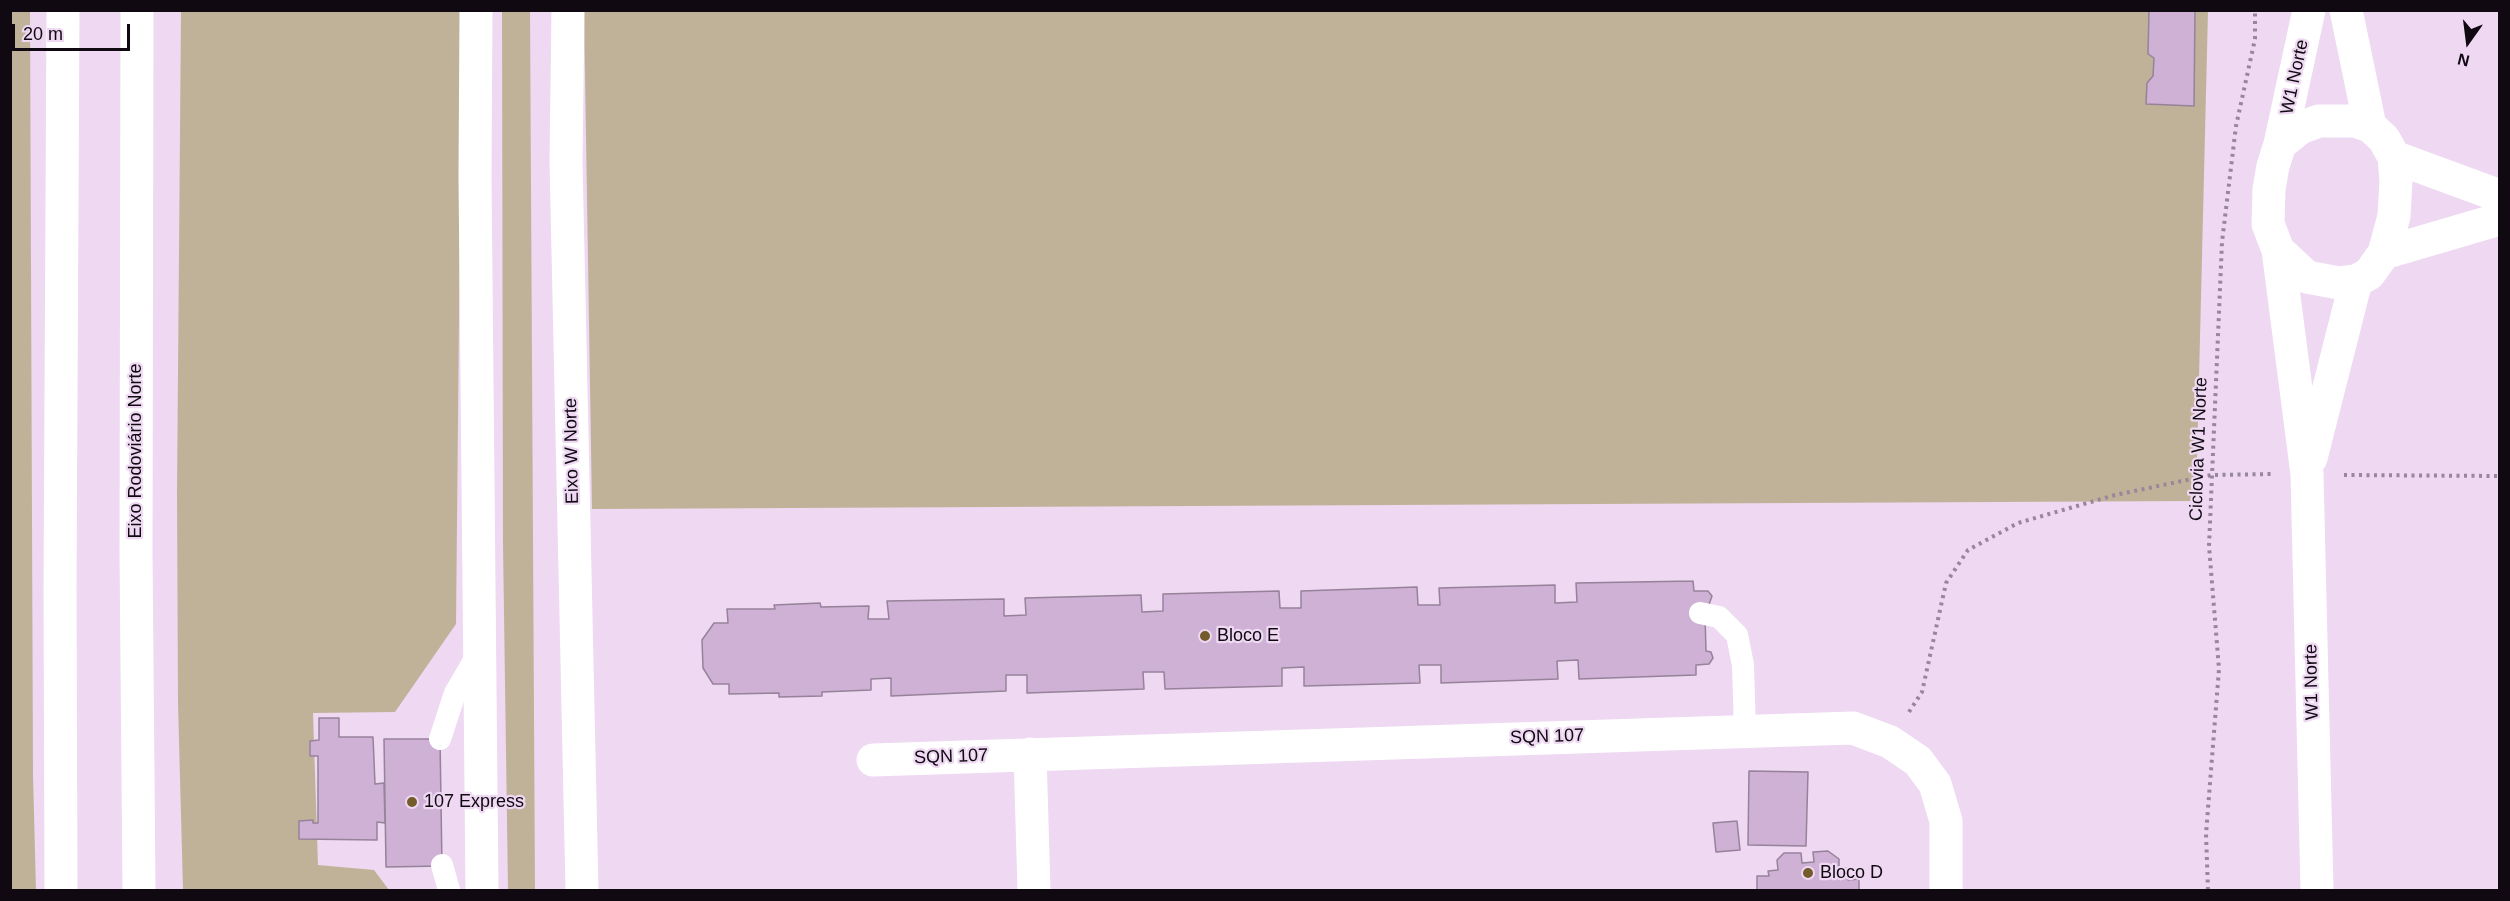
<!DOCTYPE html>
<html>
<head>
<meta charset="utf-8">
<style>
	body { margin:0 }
	#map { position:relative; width:2510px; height:901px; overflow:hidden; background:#eed8f2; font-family:Arial,sans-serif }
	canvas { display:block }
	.frame { position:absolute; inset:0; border:12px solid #100912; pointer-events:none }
	.north { position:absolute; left:2438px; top:12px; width:60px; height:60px; -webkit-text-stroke:4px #eed8f2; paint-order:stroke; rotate:194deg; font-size:16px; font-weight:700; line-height:24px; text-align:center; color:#100912 }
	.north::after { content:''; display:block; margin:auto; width:21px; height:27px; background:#100912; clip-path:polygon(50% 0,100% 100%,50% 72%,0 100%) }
	.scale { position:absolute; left:12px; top:24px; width:118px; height:27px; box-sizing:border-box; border:3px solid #100912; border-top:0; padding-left:8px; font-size:18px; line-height:21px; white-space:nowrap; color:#100912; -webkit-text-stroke:4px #eed8f2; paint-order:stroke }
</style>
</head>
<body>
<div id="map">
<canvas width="2510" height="901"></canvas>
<div class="frame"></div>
<div class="north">N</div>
<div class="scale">20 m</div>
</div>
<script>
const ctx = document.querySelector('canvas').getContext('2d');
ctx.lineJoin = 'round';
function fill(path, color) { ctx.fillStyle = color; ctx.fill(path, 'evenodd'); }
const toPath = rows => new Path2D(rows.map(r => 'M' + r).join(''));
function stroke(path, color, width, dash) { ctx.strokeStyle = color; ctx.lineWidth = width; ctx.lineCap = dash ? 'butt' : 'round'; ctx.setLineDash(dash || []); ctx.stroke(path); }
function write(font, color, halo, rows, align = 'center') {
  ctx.font = font + ' Arial,sans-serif'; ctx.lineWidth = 4.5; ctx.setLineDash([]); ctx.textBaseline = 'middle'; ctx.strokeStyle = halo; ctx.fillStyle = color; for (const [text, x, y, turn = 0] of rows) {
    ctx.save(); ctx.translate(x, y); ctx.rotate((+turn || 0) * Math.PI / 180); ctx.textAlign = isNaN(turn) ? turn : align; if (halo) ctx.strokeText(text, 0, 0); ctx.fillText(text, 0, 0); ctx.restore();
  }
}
const green = toPath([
	[10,11,30,11,33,776,36,890,10,890],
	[181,11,462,11,456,624,395,712,313,713,318,865,374,870,389,890,183,890,178,703,177,492],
	[502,11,530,11,535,890,508,890,503,544],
	[584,11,2208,11,2196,501,592,509]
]);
const building = toPath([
	[2149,10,2195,10,2194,106,2146,104,2147,83,2153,76,2154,58,2148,54,2149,10],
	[1693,581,1694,591,1708,591,1712,596,1705,616,1706,651,1711,652,1713,658,1709,664,1696,665,1696,675,1579,679,1578,660,1557,661,1558,679,1441,683,1441,665,1419,665,1420,683,1304,686,1304,667,1282,668,1282,686,1165,689,1164,672,1143,672,1144,689,1027,693,1027,675,1006,675,1006,691,891,696,891,678,871,679,871,690,822,692,822,696,779,697,779,693,729,694,729,684,713,684,703,668,702,640,714,623,728,623,727,609,775,609,774,605,820,603,821,607,869,606,868,619,889,619,887,601,1004,599,1004,616,1026,615,1025,598,1141,595,1142,612,1163,611,1163,594,1279,591,1280,608,1301,608,1301,591,1417,587,1418,605,1440,605,1439,588,1555,585,1555,603,1577,602,1576,583,1693,581],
	[319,718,339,718,339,737,373,737,375,784,384,783,385,823,377,822,377,840,299,839,299,821,313,820,313,823,318,823,318,756,310,756,310,741,319,740,319,718],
	[384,739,440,739,442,866,386,867,384,739],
	[1749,771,1808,772,1806,846,1748,845,1749,771],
	[1737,821,1740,850,1716,852,1713,823,1737,821],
	[1828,851,1839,859,1839,868,1848,868,1848,880,1859,879,1859,890,1757,890,1757,876,1769,876,1768,871,1778,870,1777,860,1784,853,1801,853,1802,863,1814,862,1813,852,1828,851]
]);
const path = toPath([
	[2344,475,2500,476],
	[1909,712,1922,692,1946,583,1968,550,2018,523,2115,495,2211,475,2271,474],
	[2208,890,2206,834,2219,669,2209,546,2222,242,2236,126,2255,39,2255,10]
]);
const lane = toPath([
	[1700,613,1719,617,1737,635,1743,665,1745,731],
	[440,739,455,693,479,652],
	[442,865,449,890]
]);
const street = toPath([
	[1030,754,1034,890],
	[873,760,1853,728,1890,742,1918,761,1935,784,1946,821,1946,890]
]);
const secondary = toPath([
	[2346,10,2370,126],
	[2319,121,2355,121,2370,126,2384,139,2394,157,2396,181,2394,216,2384,253,2369,274,2356,281,2339,283,2307,277,2278,250,2268,224,2269,189,2273,166,2280,144,2300,128,2319,121],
	[2280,144,2309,10],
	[2394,157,2500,196],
	[2278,250,2307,474,2317,890],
	[2384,253,2500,219],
	[2311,458,2356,281]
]);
const primary = toPath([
	[476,10,475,177,482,890],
	[568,10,566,161,582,890]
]);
const highway = toPath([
	[137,10,136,552,139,890],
	[61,890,60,588,63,10]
]);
const markers = [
	[1205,636,6,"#735b2b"],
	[412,802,6,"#735b2b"],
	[1808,873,6,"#735b2b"]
];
const streetNames = [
	["W1 Norte",2295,77,-78],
	["Ciclovia W1 Norte",2199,449,-88],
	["Eixo Rodoviário Norte",136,451,-90],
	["Eixo W Norte",572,451,-91],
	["W1 Norte",2312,682,-91],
	["SQN 107",1547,737,-2],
	["SQN 107",951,757,-2]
];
const poiNames = [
	["Bloco E",1217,636],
	["107 Express",424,802],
	["Bloco D",1820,873]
];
fill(green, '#c0b298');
fill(building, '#ceb1d4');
stroke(building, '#96829a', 1.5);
stroke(path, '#97879a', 4, [3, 4.5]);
stroke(lane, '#fff', 22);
stroke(street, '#fff', 33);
stroke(secondary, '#fff', 33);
stroke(primary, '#fff', 33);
stroke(highway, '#fff', 33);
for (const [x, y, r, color] of markers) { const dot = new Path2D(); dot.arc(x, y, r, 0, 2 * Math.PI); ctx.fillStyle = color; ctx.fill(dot); stroke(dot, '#eed8f2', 2); }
write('18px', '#100912', '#eed8f2', streetNames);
write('18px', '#100912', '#eed8f2', poiNames, 'left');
</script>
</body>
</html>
